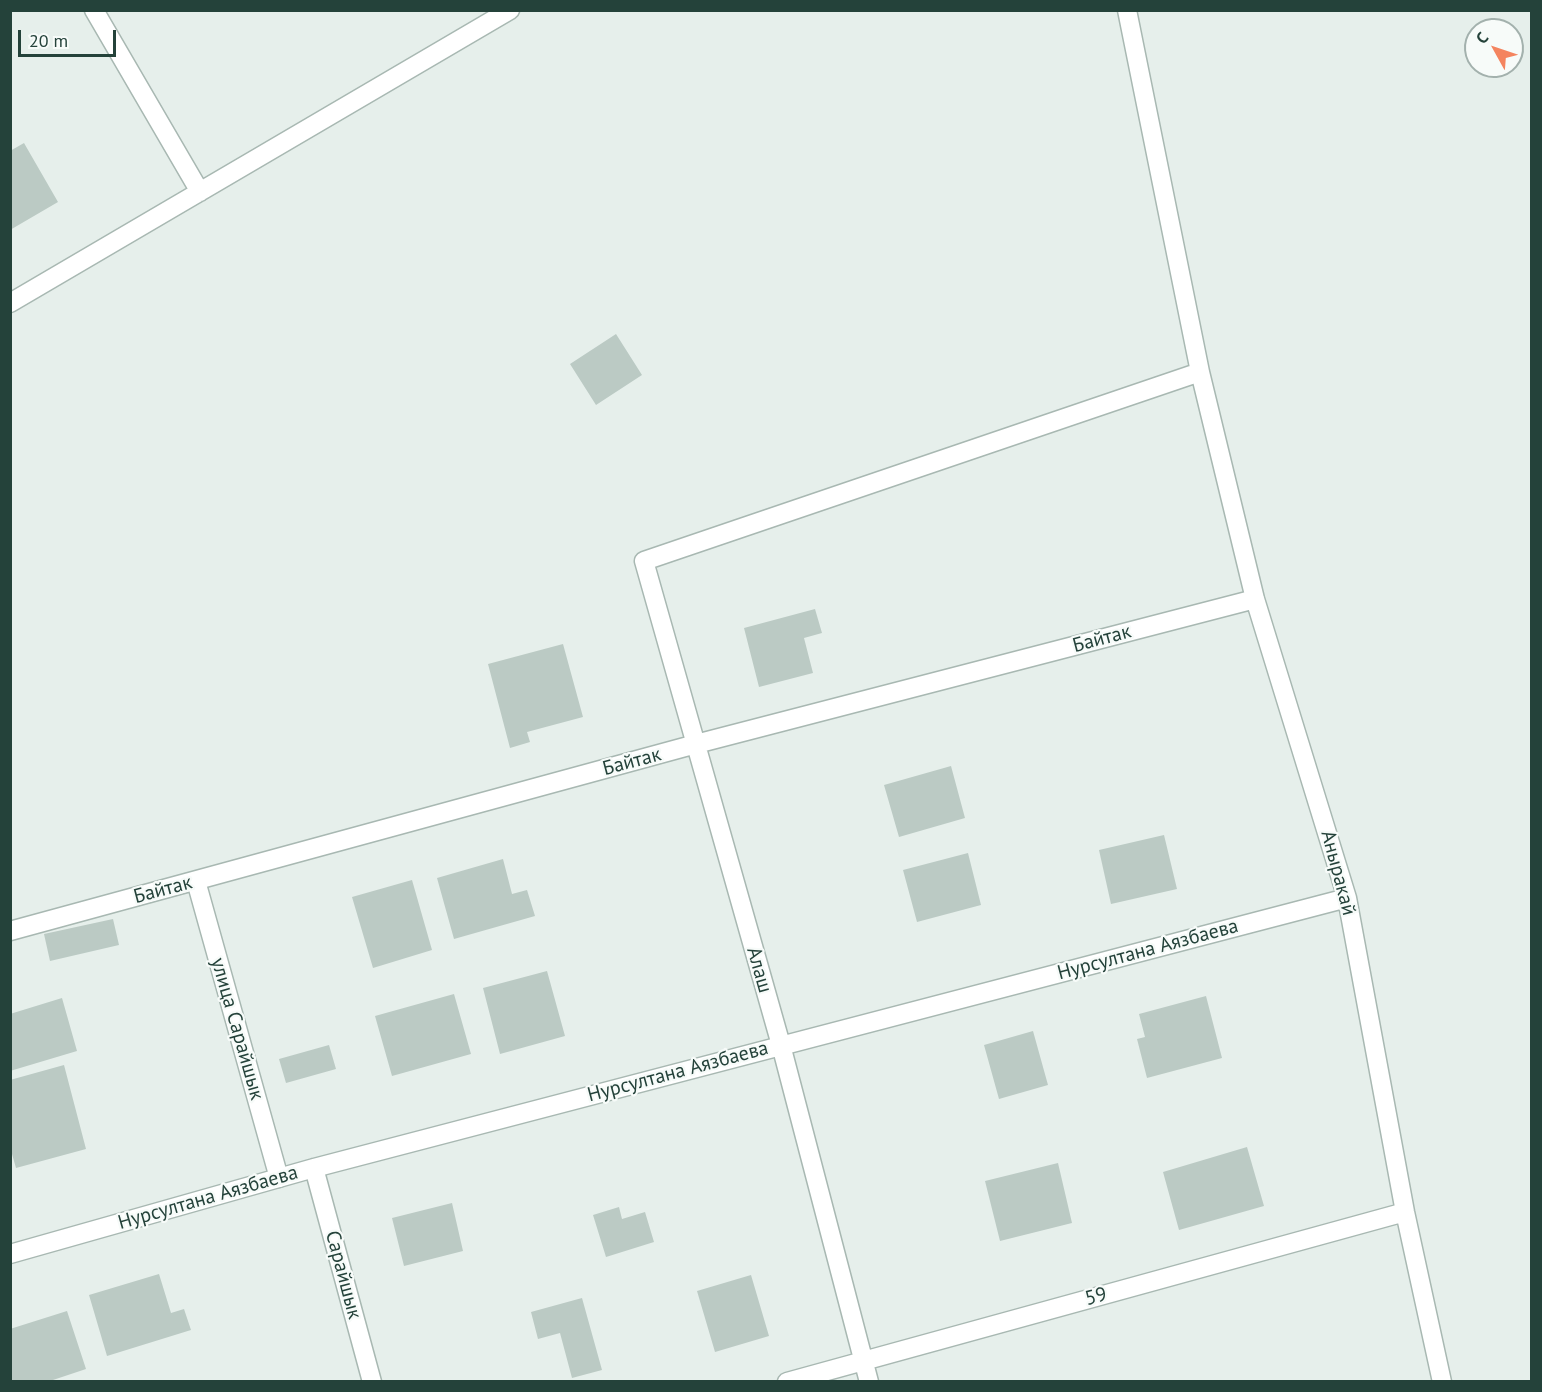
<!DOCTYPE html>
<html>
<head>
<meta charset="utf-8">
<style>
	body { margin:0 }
	#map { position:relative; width:1542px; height:1392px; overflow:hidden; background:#e6efeb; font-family:"PT Sans",sans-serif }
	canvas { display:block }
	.frame { position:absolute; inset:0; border:12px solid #24423a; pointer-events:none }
	.north { position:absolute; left:1464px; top:18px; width:60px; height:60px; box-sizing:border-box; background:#f7fbf9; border:2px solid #a3b1ad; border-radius:50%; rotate:310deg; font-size:16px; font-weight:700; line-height:24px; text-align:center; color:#24423a }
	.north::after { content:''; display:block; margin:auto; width:21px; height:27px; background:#f4845f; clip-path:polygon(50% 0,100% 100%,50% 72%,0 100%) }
	.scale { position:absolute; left:18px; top:30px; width:98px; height:27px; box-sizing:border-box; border:3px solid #24423a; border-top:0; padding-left:8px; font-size:18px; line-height:21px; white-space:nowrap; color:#24423a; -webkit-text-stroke:4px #f7fbf9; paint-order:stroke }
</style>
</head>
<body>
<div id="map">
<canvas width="1542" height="1392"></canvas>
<div class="frame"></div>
<div class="north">С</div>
<div class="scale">20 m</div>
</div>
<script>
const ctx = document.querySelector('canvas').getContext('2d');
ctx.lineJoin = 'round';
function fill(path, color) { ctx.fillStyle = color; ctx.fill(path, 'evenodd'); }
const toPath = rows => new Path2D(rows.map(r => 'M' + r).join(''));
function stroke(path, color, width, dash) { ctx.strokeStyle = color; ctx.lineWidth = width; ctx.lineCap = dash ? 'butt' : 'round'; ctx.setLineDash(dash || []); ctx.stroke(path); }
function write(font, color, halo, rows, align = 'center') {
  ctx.font = font + ' "PT Sans",sans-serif'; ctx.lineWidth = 4.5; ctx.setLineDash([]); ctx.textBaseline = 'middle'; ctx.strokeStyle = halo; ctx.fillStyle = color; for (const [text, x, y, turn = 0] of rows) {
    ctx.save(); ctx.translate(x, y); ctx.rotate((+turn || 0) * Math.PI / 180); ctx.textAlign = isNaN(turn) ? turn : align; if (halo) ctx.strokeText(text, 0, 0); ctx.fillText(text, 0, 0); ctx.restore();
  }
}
const building = toPath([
	[24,143,58,202,10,230,10,151],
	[616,334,642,375,596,405,570,364],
	[815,609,822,633,804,638,813,673,759,687,744,628],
	[563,644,583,717,527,732,530,742,510,748,488,664],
	[951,766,965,818,899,837,884,785],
	[1164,835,1177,889,1111,904,1099,850],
	[968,853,981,905,917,922,903,870],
	[503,859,512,894,527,890,535,916,454,939,437,878],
	[412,880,432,950,373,968,352,897],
	[113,919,119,945,50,961,44,934],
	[547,971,565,1036,500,1054,483,988],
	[454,994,471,1054,392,1076,375,1016],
	[1206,996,1222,1058,1147,1078,1137,1039,1145,1037,1139,1014],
	[62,998,77,1051,10,1071,10,1014],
	[1033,1031,1048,1085,999,1099,984,1045],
	[329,1045,336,1069,286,1083,279,1059],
	[64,1065,86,1149,16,1168,10,1147,10,1080],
	[1247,1147,1264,1206,1179,1230,1163,1172],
	[1058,1163,1072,1223,1000,1241,985,1181],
	[452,1203,463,1251,404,1266,392,1218],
	[619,1207,622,1219,645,1212,654,1242,606,1257,593,1215],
	[159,1274,171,1313,184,1309,191,1330,107,1356,89,1295],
	[751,1275,769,1336,715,1352,697,1291],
	[582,1298,602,1370,572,1378,560,1333,538,1339,531,1312],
	[67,1311,86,1369,47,1382,10,1382,10,1329]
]);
const service = toPath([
	[196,881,279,1178]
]);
const minor = toPath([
	[94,10,200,192],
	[1127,10,1200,372,1255,599,1347,898,1405,1212,1442,1382],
	[10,303,510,10],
	[10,931,696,744,1255,599],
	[314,1168,372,1382],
	[10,1254,314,1168,1347,898],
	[787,1382,1405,1212],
	[869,1382,781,1045,644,561,1200,372]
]);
const streetNames = [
	["Байтак",1102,639,-15],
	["Байтак",632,762,-15],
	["Аныракай",1338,873,75],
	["Байтак",163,890,-15],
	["Нурсултана Аязбаева",1148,950,-15],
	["Алаш",759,970,74],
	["улица Сарайшык",237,1029,74],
	["Нурсултана Аязбаева",678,1072,-15],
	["Нурсултана Аязбаева",208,1198,-16],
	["Сарайшык",343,1275,75],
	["59",1096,1297,-15]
];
fill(building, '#bbcac4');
stroke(service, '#a8b8b2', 21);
stroke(minor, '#a8b8b2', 21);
stroke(service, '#fff', 18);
stroke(minor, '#fff', 18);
write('20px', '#24423a', '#f7fbf9', streetNames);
</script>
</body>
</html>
